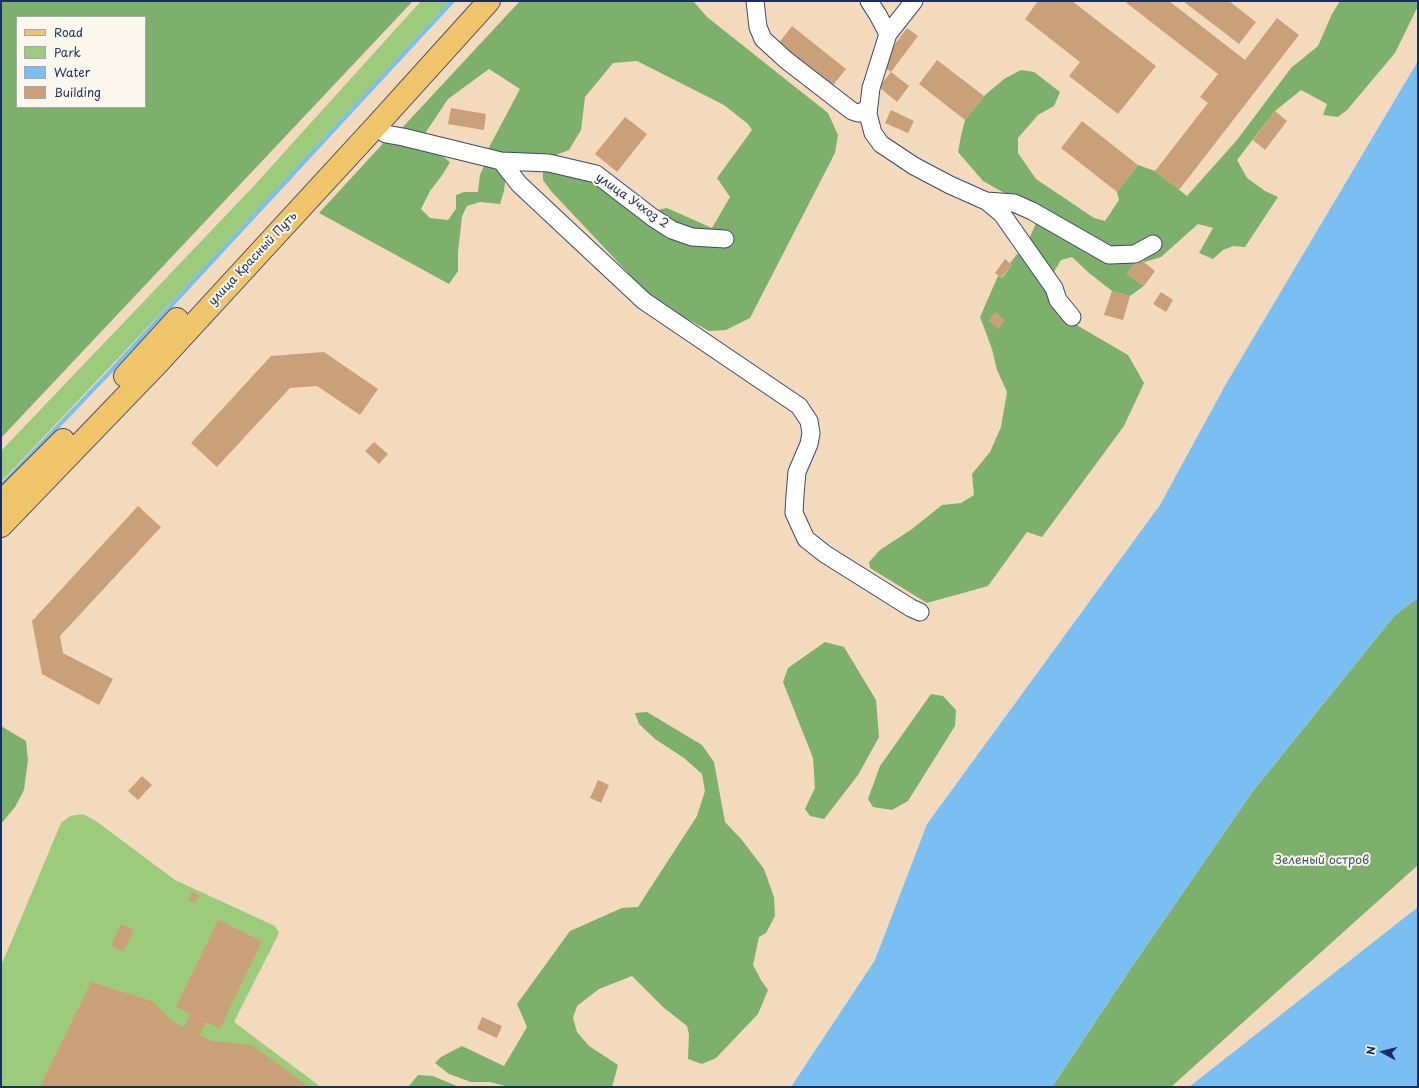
<!DOCTYPE html>
<html>
<head>
<meta charset="utf-8">
<style>
	body { margin:0 }
	#map { position:relative; width:1419px; height:1088px; overflow:hidden; background:#f3dabc; font-family:"Playpen Sans",sans-serif }
	canvas { display:block }
	.frame { position:absolute; inset:0; border:2px solid #1b2f5e; pointer-events:none }
	.legend { position:absolute; left:16px; top:16px; width:130px; height:92px; box-sizing:border-box; background:#fbf7ec; border:1px solid #a1a7b3; margin:0; padding:5px 7px; list-style:none; font-size:12px; color:#1b2f5e }
	.legend li { display:flex; align-items:center; gap:8px; height:20px }
	.legend b { width:20px; border:1px solid #a1a7b3 }
	.north { position:absolute; left:1363px; top:1032px; width:40px; height:40px; -webkit-text-stroke:3px #fbf7ec; paint-order:stroke; rotate:277deg; font-size:11px; font-weight:700; line-height:16px; text-align:center; color:#1b2f5e }
	.north::after { content:''; display:block; margin:auto; width:14px; height:18px; background:#1b2f5e; clip-path:polygon(50% 0,100% 100%,50% 72%,0 100%) }
</style>
</head>
<body>
<div id="map">
<canvas width="1419" height="1088"></canvas>
<div class="frame"></div>
<ul class="legend">
<li><b style="height:5px;background:#f0c469"></b>Road</li>
<li><b style="height:11px;background:#9ccc7b"></b>Park</li>
<li><b style="height:11px;background:#7abff1"></b>Water</li>
<li><b style="height:11px;background:#caa078"></b>Building</li>
</ul>
<div class="north">N</div>
</div>
<script>
const ctx = document.querySelector('canvas').getContext('2d');
ctx.lineJoin = 'round';
function fill(path, color) { ctx.fillStyle = color; ctx.fill(path, 'evenodd'); }
const toPath = rows => new Path2D(rows.map(r => 'M' + r).join(''));
function stroke(path, color, width, dash) { ctx.strokeStyle = color; ctx.lineWidth = width; ctx.lineCap = dash ? 'butt' : 'round'; ctx.setLineDash(dash || []); ctx.stroke(path); }
function write(font, color, halo, rows, align = 'center') {
  ctx.font = font + ' "Playpen Sans",sans-serif'; ctx.lineWidth = 4; ctx.setLineDash([]); ctx.textBaseline = 'middle'; ctx.strokeStyle = halo; ctx.fillStyle = color; for (const [text, x, y, turn = 0] of rows) {
    ctx.save(); ctx.translate(x, y); ctx.rotate((+turn || 0) * Math.PI / 180); ctx.textAlign = isNaN(turn) ? turn : align; if (halo) ctx.strokeText(text, 0, 0); ctx.fillText(text, 0, 0); ctx.restore();
  }
}
const green = toPath([
	[421,1,452,1,251,218,1,482,1,451,251,189],
	[83,814,96,821,175,880,275,926,279,933,234,1022,321,1087,1,1087,1,966,61,823,70,816]
]);
const forest = toPath([
	[1,1,413,1,1,438],
	[17,17,145,17,145,107,17,107],
	[520,1,693,1,707,17,828,113,838,135,835,153,750,318,726,330,709,331,680,315,647,293,551,191,543,180,543,172,552,167,568,171,630,200,650,204,657,210,667,208,712,228,730,197,717,178,752,130,748,124,724,105,637,61,613,63,585,97,581,130,569,150,543,160,487,151,520,89,489,69,448,99,424,135,401,129],
	[1340,1,1418,1,1418,6,1395,53,1347,110,1338,117,1323,115,1327,104,1301,90,1275,111,1237,160,1247,178,1265,191,1278,197,1245,247,1233,246,1223,250,1213,259,1199,253,1213,228,1198,224,1161,257,1145,262,1139,258,1127,274,1144,286,1130,296,1112,291,1089,273,1072,257,1061,260,1055,270,1050,291,1059,312,1080,327,1128,355,1144,383,1124,426,1042,537,1027,532,988,586,927,603,870,568,869,562,880,550,912,529,942,505,961,503,974,495,972,474,990,452,1001,427,1007,392,997,370,992,349,980,317,998,276,1002,278,1012,265,1010,263,1029,239,1036,223,1036,211,983,181,958,152,961,136,965,120,984,96,1004,79,1021,70,1034,72,1060,92,1054,106,1038,115,1018,138,1018,153,1036,179,1094,218,1105,221,1119,200,1117,192,1138,165,1155,171,1187,196,1237,140,1291,68,1318,46,1332,14],
	[388,138,441,155,450,162,443,174,430,191,421,209,430,218,448,220,456,209,456,195,464,192,478,192,480,175,485,163,507,167,504,191,500,204,480,202,467,206,462,216,458,252,458,271,449,284,319,213],
	[1418,598,1418,865,1171,1087,1052,1087,1129,971,1253,791,1395,615],
	[825,642,844,647,876,700,879,737,858,775,824,819,810,816,805,809,815,788,813,758,783,682,788,668],
	[931,694,943,696,956,710,955,726,908,801,892,810,873,807,868,799,880,766],
	[647,712,702,745,714,762,725,822,742,840,764,869,774,897,775,916,766,933,759,937,753,965,761,980,768,990,758,1014,716,1058,702,1064,688,1059,689,1034,687,1026,663,1007,632,976,599,989,577,1006,573,1018,577,1032,589,1046,618,1065,612,1087,509,1087,490,1082,471,1082,449,1074,435,1063,441,1057,462,1046,504,1066,527,1027,517,1004,570,931,622,908,638,907,697,816,705,791,702,774,684,758,655,739,639,724,635,713],
	[1,726,26,741,28,760,24,790,15,807,1,824],
	[418,1075,433,1076,459,1087,408,1087]
]);
const water = toPath([
	[1418,61,1418,598,1395,615,1253,791,1129,971,1052,1087,791,1087,875,960,927,824,1160,505,1226,384],
	[1418,907,1418,1087,1189,1087]
]);
const stream = toPath([
	[1,486,107,375,453,1]
]);
const building = toPath([
	[1038,1,1072,1,1156,66,1118,114,1069,76,1080,62,1025,19],
	[1124,1,1169,1,1245,60,1277,18,1299,35,1179,190,1155,171,1208,103,1200,97,1218,74],
	[1183,1,1229,1,1256,22,1239,44],
	[792,26,846,69,833,85,779,43],
	[907,28,918,36,891,72,880,64],
	[937,60,984,96,965,120,919,84],
	[891,72,909,86,897,102,879,87],
	[451,108,486,114,484,130,448,124],
	[891,110,914,121,908,133,885,123],
	[1275,111,1287,121,1265,150,1253,140],
	[625,117,647,134,617,172,595,154],
	[1082,121,1138,165,1117,192,1061,148],
	[1139,258,1155,271,1144,286,1127,274],
	[1005,259,1012,265,1001,278,995,273],
	[1112,291,1130,296,1123,320,1104,315],
	[1161,292,1173,300,1166,312,1153,304],
	[995,312,1005,320,999,329,988,321],
	[324,352,378,389,360,415,317,386,290,388,217,467,191,443,271,356],
	[374,442,388,454,379,464,365,451],
	[138,506,161,527,60,636,63,653,113,679,99,705,42,674,32,621],
	[142,776,152,785,138,800,128,791],
	[598,780,609,785,601,803,590,798],
	[192,892,199,895,195,903,188,900],
	[218,920,262,941,220,1029,206,1022,199,1035,212,1041,252,1045,309,1087,40,1087,91,982,152,1001,173,1022,184,1027,190,1014,176,1007],
	[121,924,134,930,123,952,111,946],
	[482,1017,502,1026,497,1038,477,1029]
]);
const street = toPath([
	[755,1,758,27,763,39,786,60,852,111,858,113,862,113,869,106],
	[869,1,878,15,888,34,871,88,868,114,873,133,881,144,914,166,950,185,986,201,1002,214,1054,288,1058,300,1072,317],
	[888,34,914,1],
	[376,126,386,134,403,137,501,161,549,163,596,174,652,217,672,230,692,237,725,239],
	[501,161,519,184,644,301,799,406,809,421,811,433,809,444,797,472,795,495,794,513,806,539,825,554,911,608,920,612],
	[986,201,1014,203,1032,211,1109,255,1135,254,1153,244]
]);
const primary = toPath([
	[125,376,177,319],
	[1,502,63,440],
	[1,526,158,363,376,126,489,1]
]);
const streetNames = [
	["улица Учхоз 2",632,201,35],
	["улица Красный Путь",253,259,-47]
];
const parkNames = [
	["Зеленый остров",1322,861]
];
fill(green, '#9ccc7b');
fill(forest, '#7db06b');
fill(water, '#7abff1');
stroke(stream, '#7abff1', 4);
fill(building, '#caa078');
stroke(street, '#3b496c', 19);
stroke(primary, '#3b496c', 24);
stroke(street, '#fff', 17);
stroke(primary, '#f0c469', 22);
write('12px', '#1b2f5e', '#fbf7ec', streetNames);
write('12px', '#3b5665', '#fbf7ec', parkNames);
</script>
</body>
</html>
